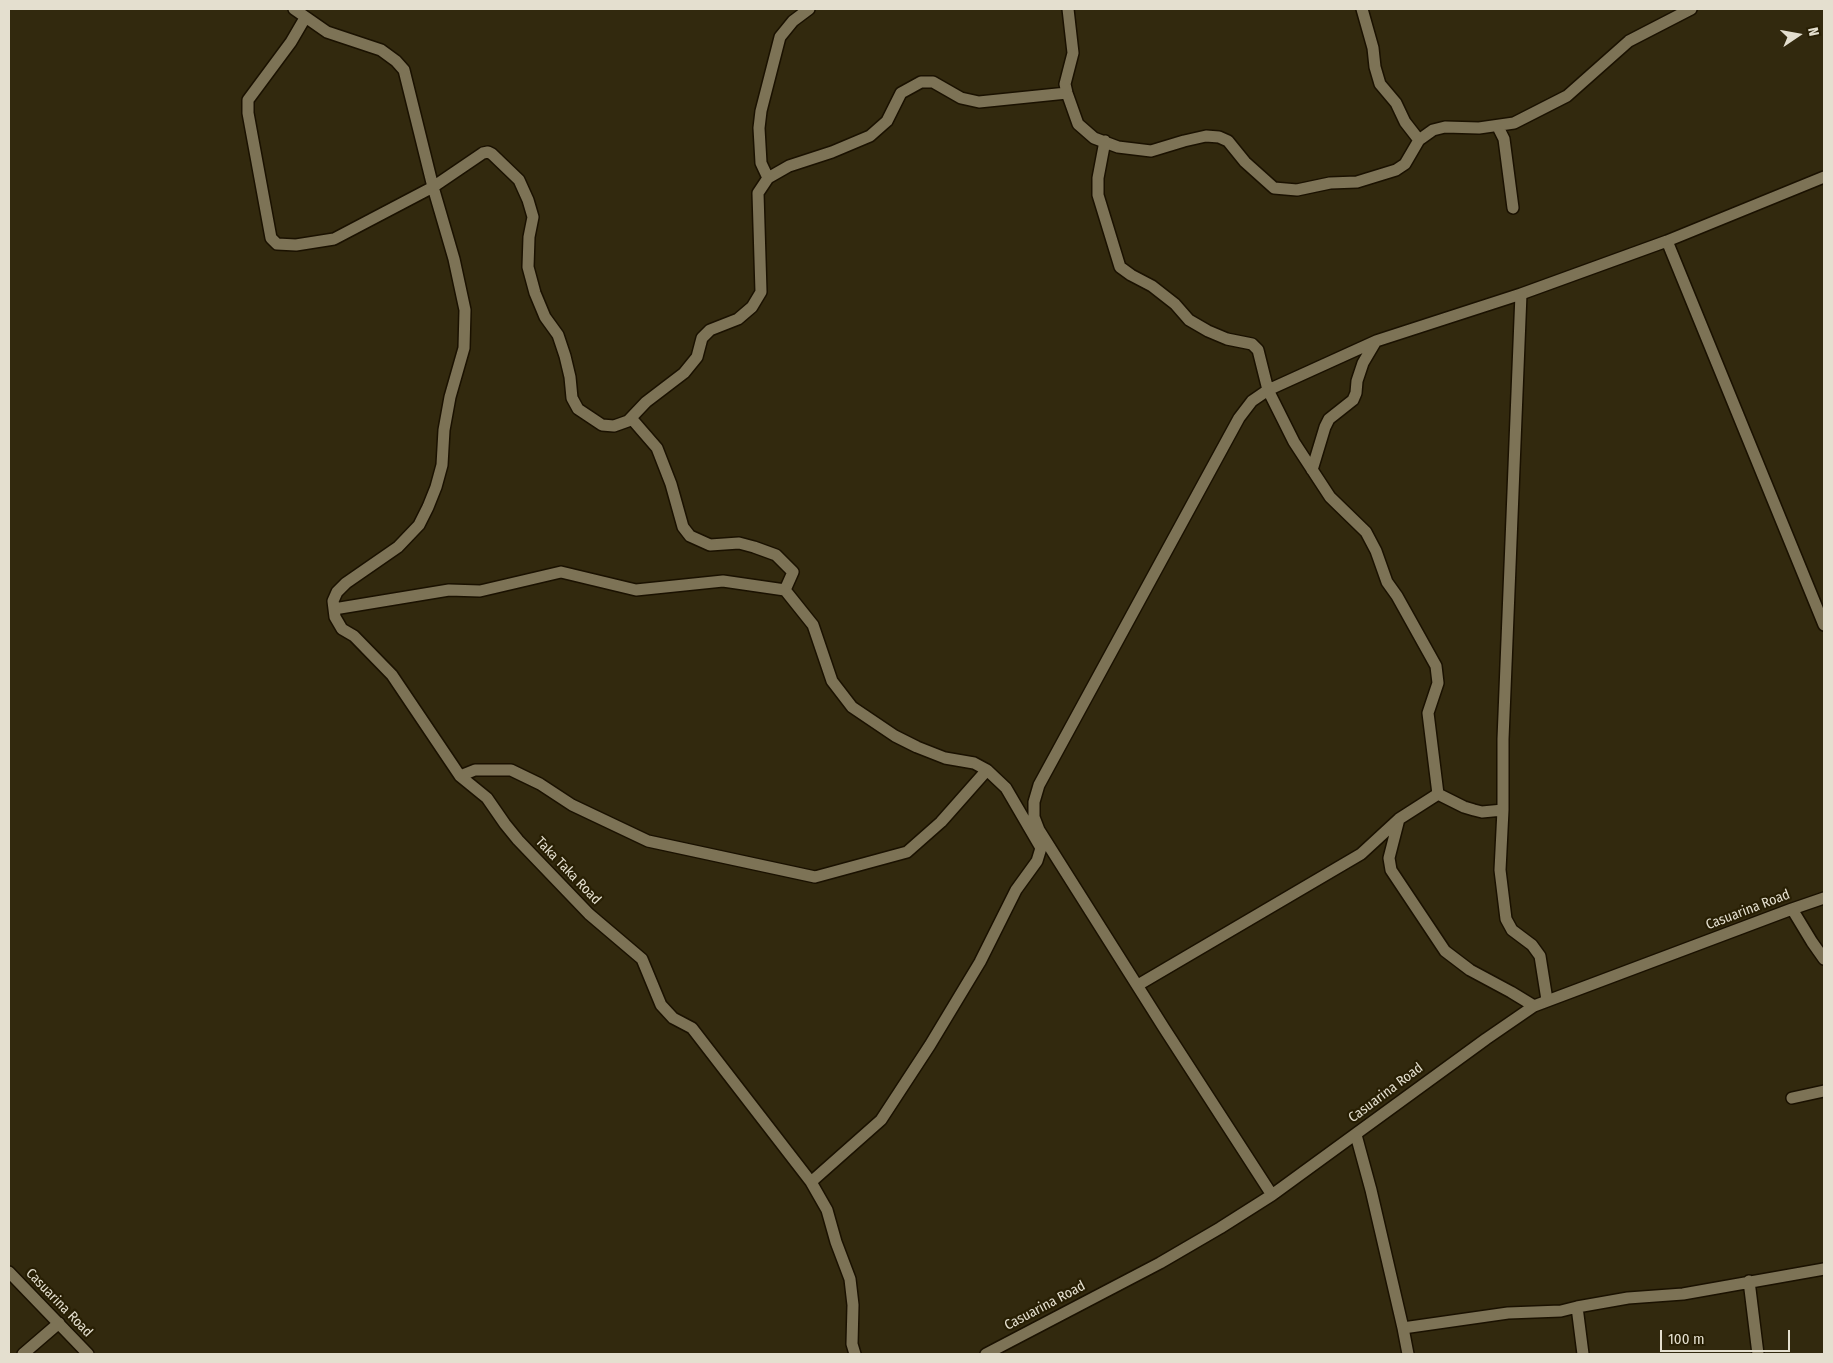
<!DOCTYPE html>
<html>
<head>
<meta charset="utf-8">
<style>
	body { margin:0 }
	#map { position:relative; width:1833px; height:1363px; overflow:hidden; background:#32290e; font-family:"Fira Sans Condensed",sans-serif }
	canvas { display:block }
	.frame { position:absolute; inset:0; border:10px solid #e4dfcf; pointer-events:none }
	.north { position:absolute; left:1773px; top:10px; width:50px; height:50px; -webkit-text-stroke:4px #281f04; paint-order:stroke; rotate:78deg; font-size:14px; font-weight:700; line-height:20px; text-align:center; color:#e4dfcf }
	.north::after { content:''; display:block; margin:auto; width:18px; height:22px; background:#e4dfcf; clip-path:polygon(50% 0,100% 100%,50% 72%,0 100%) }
	.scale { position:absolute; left:1660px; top:1330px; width:130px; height:22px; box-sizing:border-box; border:2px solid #e4dfcf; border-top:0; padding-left:6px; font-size:15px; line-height:18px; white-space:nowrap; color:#e4dfcf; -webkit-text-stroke:4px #281f04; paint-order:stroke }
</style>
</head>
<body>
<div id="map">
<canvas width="1833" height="1363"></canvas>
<div class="frame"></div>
<div class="north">N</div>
<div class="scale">100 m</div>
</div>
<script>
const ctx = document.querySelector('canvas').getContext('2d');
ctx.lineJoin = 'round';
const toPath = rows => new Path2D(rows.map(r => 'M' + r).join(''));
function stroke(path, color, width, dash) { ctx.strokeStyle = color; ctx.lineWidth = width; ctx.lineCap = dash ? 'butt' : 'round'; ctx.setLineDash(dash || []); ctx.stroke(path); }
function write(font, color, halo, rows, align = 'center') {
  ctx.font = font + ' "Fira Sans Condensed",sans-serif'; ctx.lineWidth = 4.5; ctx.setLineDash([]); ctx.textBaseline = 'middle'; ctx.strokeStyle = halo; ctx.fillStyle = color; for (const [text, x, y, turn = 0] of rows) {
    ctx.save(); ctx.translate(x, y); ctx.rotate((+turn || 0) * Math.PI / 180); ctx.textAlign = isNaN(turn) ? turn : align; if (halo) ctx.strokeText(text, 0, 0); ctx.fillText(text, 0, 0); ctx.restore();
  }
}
const minor = toPath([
	[294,9,327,32,381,50,396,61,404,70,433,187,454,259,465,310,464,348,450,397,444,430,442,465,436,487,428,507,419,525,398,547,346,583,337,592,333,601,335,617,342,629,354,636,392,675,460,776,487,798,505,824,518,840,589,914,642,959,661,1005,673,1018,692,1028,811,1182,827,1210,836,1242,850,1279,853,1305,852,1344,855,1354],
	[1068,9,1073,53,1065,84,1067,93,1078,124,1094,138,1118,147,1151,151,1184,141,1206,136,1219,137,1228,141,1245,162,1274,188,1297,190,1330,183,1357,182,1396,170,1405,164,1419,140,1433,130,1445,127,1479,128,1514,123,1567,96,1629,41,1691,9],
	[1362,9,1373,48,1375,67,1380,84,1396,103,1405,122,1419,140],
	[305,18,291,42,248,100,248,113,271,238,277,244,296,245,334,239,433,187,483,153,488,152,492,154,519,180,528,200,533,217,529,237,528,267,535,293,545,317,558,335,565,356,570,377,572,398,578,409,602,425,614,426,628,421,646,402,684,373,697,357,702,338,710,330,738,319,752,307,761,292,758,193,768,178,789,166,832,152,870,136,887,121,901,93,921,82,933,82,961,98,979,102,1067,93],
	[1498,127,1504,139,1513,208],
	[1105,141,1098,178,1098,195,1120,267,1131,275,1152,286,1175,304,1189,320,1208,331,1227,339,1252,344,1258,350,1268,390,1294,442,1330,497,1366,532,1376,551,1387,582,1397,596,1436,666,1438,683,1428,713,1438,794],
	[768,178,761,163,759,128,761,111,780,37,793,21,809,9],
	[1667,241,1824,625],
	[1312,470,1325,427,1329,419,1353,400,1356,393,1357,381,1363,363,1376,341],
	[785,590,813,625,832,681,852,707,895,736,917,747,945,758,974,763,987,770,1006,788,1041,848,1037,861,1016,890,980,962,930,1045,881,1120,811,1182],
	[334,609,449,590,480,591,561,572,636,590,723,581,785,590,793,572,776,555,754,547,739,543,710,545,690,536,683,527,671,484,657,448,631,418],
	[460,776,475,770,511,770,540,784,572,805,648,841,815,877,907,852,941,822,987,770],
	[1503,810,1500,870,1506,919,1512,930,1532,945,1540,956,1547,1000],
	[1399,819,1389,858,1391,870,1445,951,1470,970,1511,992,1534,1006],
	[1792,909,1812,942,1824,959],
	[1138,985,1361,854,1399,819,1438,794,1464,807,1474,810,1482,812,1503,810,1503,739,1521,294],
	[1792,1098,1824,1091],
	[1356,1135,1371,1190,1403,1328],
	[1272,1195,1164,1028,1039,830,1034,817,1034,802,1039,785,1239,418,1252,401,1268,390,1376,341,1521,294,1667,241,1824,177],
	[9,1272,88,1354],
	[1749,1281,1758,1354],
	[1577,1307,1583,1354],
	[23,1354,59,1323],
	[986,1354,1160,1263,1220,1228,1272,1195,1486,1039,1534,1006,1792,909,1824,898],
	[1408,1354,1403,1328,1508,1313,1561,1311,1577,1307,1628,1298,1683,1294,1824,1269]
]);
const streetNames = [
	["Taka Taka Road",568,871,46],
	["Casuarina Road",1748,910,-21],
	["Casuarina Road",1386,1093,-37],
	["Casuarina Road",59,1303,46],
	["Casuarina Road",1045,1306,-28]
];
stroke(minor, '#1a1100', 14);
stroke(minor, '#7d7356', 11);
write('14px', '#e4dfcf', '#281f04', streetNames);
</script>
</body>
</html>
